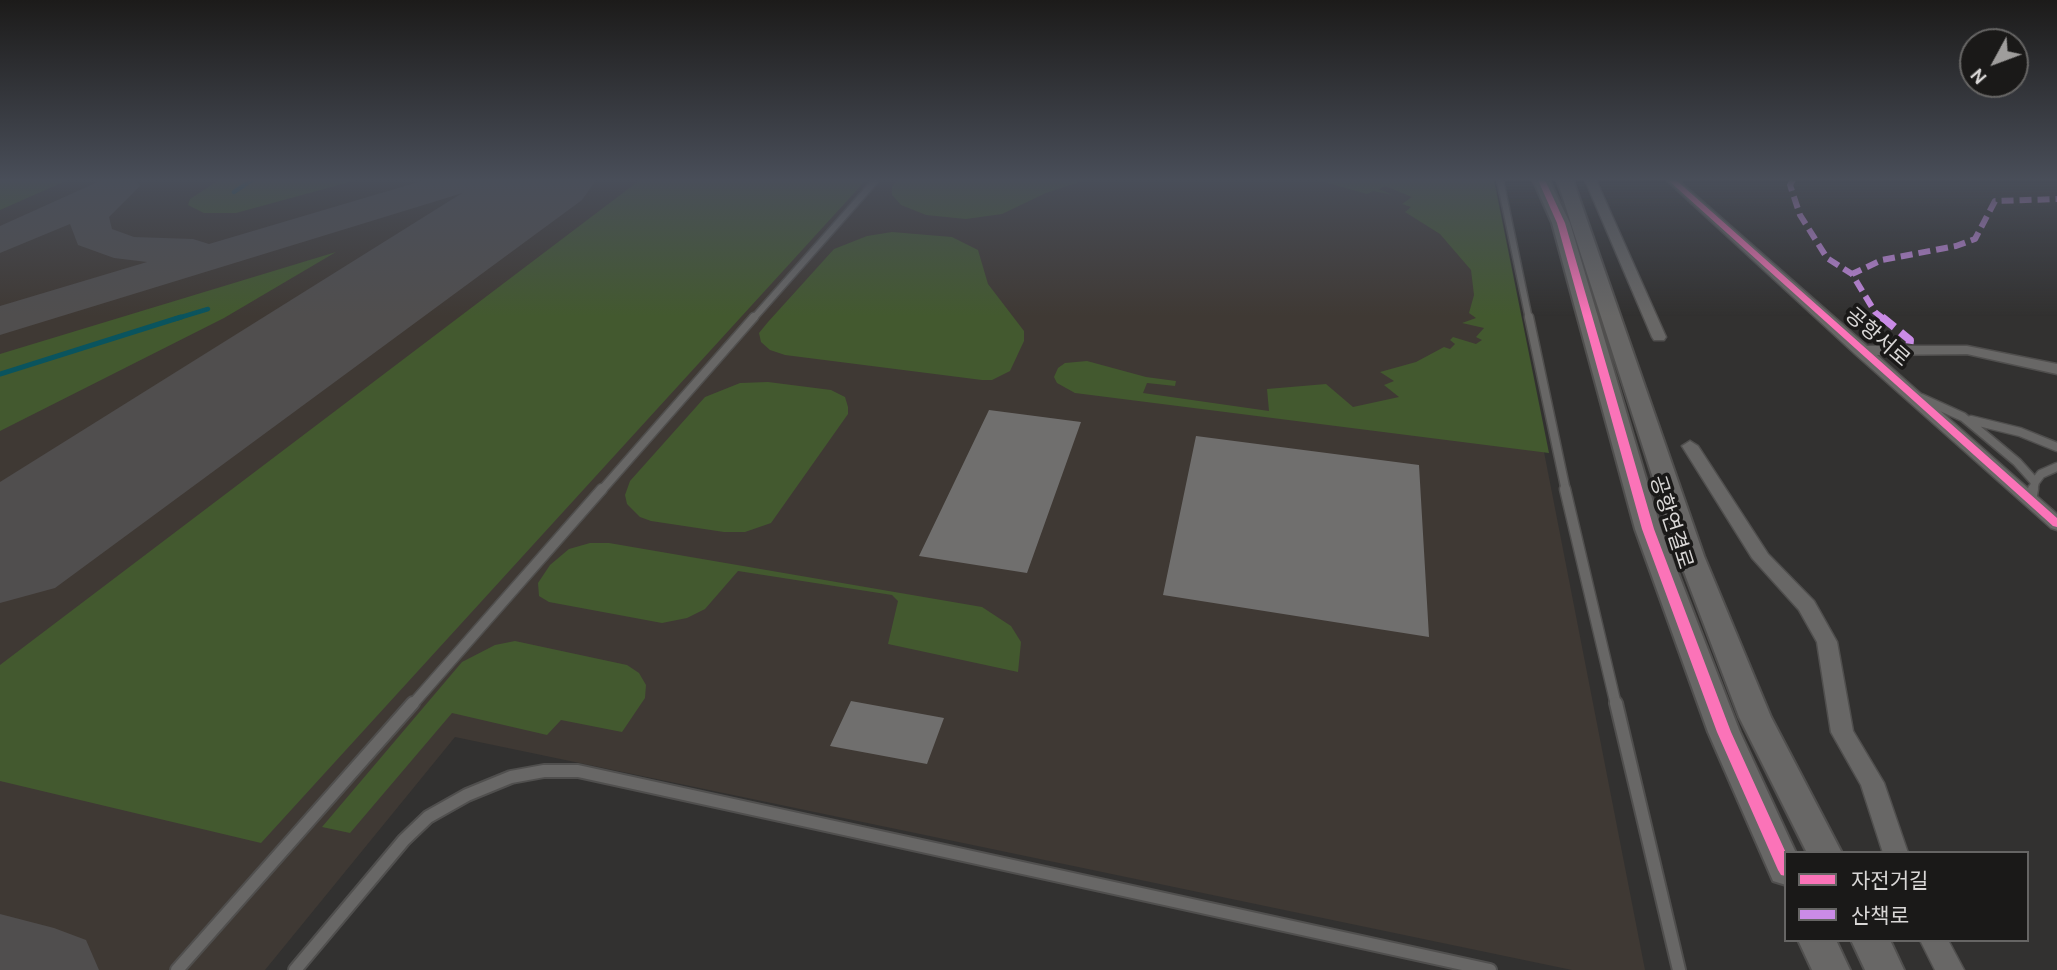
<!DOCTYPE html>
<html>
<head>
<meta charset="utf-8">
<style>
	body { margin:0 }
	#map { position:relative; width:2057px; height:970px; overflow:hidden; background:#323130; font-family:Overpass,"Noto Sans KR",sans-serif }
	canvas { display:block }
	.legend { position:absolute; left:1784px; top:851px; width:245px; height:91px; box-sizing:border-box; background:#1a1918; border:2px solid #666564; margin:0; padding:9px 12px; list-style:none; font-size:21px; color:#d9d7d6 }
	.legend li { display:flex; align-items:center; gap:14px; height:35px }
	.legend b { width:35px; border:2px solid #666564 }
	.north { position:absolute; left:1959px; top:28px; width:70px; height:70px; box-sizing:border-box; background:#1a1918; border:2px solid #666564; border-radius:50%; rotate:229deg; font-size:19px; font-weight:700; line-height:28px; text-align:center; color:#d9d7d6 }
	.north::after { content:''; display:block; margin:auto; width:24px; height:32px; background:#9f9d9c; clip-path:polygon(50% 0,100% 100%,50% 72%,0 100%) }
</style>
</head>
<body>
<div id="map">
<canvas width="2057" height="970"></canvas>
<ul class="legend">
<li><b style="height:9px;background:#fb73b8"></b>자전거길</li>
<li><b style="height:9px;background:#ca8be6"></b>산책로</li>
</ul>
<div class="north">N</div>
</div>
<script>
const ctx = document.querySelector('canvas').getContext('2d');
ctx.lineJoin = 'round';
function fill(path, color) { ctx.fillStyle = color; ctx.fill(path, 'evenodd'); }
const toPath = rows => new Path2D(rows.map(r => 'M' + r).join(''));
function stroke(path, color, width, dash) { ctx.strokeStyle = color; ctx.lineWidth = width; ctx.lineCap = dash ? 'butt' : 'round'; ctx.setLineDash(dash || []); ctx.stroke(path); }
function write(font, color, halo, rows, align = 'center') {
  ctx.font = font + ' Overpass,"Noto Sans KR",sans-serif'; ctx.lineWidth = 7; ctx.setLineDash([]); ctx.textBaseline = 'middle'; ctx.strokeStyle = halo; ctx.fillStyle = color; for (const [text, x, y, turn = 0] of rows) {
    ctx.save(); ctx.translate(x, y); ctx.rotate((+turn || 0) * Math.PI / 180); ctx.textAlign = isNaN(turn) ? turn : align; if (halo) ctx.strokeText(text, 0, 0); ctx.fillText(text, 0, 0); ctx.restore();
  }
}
const built = toPath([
	[0,180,1491,180,1645,970,1572,970,455,737,265,970,0,970]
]);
const green = toPath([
	[0,180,68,180,0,210],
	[219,180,357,180,236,213,204,213,188,205,190,199],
	[640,180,866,180,261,843,0,781,0,665],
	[898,180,1086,180,1046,193,1002,214,966,219,926,215,901,205,892,195,892,187],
	[1317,180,1494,180,1549,453,1075,393,1057,383,1054,377,1058,368,1065,363,1087,361,1146,377,1176,381,1175,386,1147,383,1143,393,1269,411,1267,389,1326,384,1353,407,1399,397,1384,385,1394,381,1380,372,1416,362,1444,347,1450,349,1455,344,1450,340,1453,337,1476,344,1482,340,1476,337,1484,328,1462,323,1476,318,1469,313,1474,295,1471,270,1440,234,1405,212,1411,207,1402,204,1412,197,1385,186,1379,189,1393,195,1373,191,1367,194],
	[892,232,952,237,978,250,988,284,1024,331,1024,341,1010,371,992,380,982,380,785,355,770,350,761,342,759,333,768,322,834,249,867,236],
	[336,252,224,318,0,431,0,354],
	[768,382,831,390,845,397,848,407,848,414,771,523,745,532,724,532,651,521,640,517,627,504,625,495,630,481,705,397,740,383],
	[590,543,609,543,982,607,1011,626,1021,642,1018,672,888,644,898,601,892,595,738,571,705,609,687,618,662,623,549,602,539,596,538,583,550,565,569,549],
	[515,641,627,665,639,673,646,685,645,698,622,732,561,720,547,735,452,713,350,833,322,827,462,662,495,645]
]);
const streamFar1 = toPath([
	[234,192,252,180],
	[175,319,208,309]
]);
const stream = toPath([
	[0,374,181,317]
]);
const taxiway = toPath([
	[102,180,136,180,140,186,109,217,112,229,134,237,193,239,209,244,425,180,484,180,479,188,0,335,0,306,147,262,114,258,78,245,70,224,0,253,0,226,102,180],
	[521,180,562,180,543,202,529,206,515,202,510,194,521,180],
	[231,380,249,385,257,396,249,407,21,524,0,529,0,488,213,385,231,380],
	[0,914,54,928,86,940,99,970,0,970,0,914]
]);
const runway = toPath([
	[483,180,596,180,582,200,55,588,0,603,0,482,483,180]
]);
const building = toPath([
	[989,410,1081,422,1027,573,919,556],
	[1196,436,1419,465,1429,637,1163,595],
	[851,701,944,718,927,764,830,746]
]);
const laneFar3 = toPath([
	[1500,180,1529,319],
	[753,319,876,180]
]);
const laneFar2 = toPath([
	[1529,317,1566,491],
	[1921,398,1963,417,2017,462,2035,482,2033,491],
	[1971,420,2020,432,2057,447],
	[2035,482,2041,474,2057,467],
	[601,491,754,317]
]);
const laneFar1 = toPath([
	[1565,489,1616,705],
	[2031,501,2033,489],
	[412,705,602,489]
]);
const lane = toPath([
	[1616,703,1679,970],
	[177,970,413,703],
	[295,970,404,840,428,817,467,795,511,777,544,771,578,771,1490,970]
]);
const street = toPath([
	[1585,180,1596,180,1666,337,1664,340,1654,340,1652,337,1585,180],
	[1666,180,1678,180,1867,346,1967,346,2057,364,2057,374,1967,354,1877,355,2057,514,2057,530,2051,528,1855,354,1666,180],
	[1690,441,1698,446,1768,554,1814,601,1837,642,1853,731,1884,783,1908,853,1883,853,1861,785,1831,732,1817,642,1799,610,1752,558,1682,446,1690,441],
	[1920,940,1948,940,1964,970,1935,970,1920,940]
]);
const secondary = toPath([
	[1533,180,1549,180,1570,223,1661,529,1740,732,1796,853,1786,853,1786,885,1773,881,1708,732,1635,529,1552,223,1533,180],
	[1557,180,1573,180,1704,556,1771,717,1842,853,1807,853,1739,717,1678,556,1557,180],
	[1798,940,1836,940,1850,970,1812,970,1798,940],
	[1851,940,1890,940,1904,970,1865,970,1851,940]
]);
const quietFar1 = toPath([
	[1793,180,1790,185,1800,215,1827,258,1852,274],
	[1884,319,1875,312,1852,274,1882,260,1956,246,1975,239,1995,201,2057,199]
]);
const quiet = toPath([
	[1882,317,1910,340,1909,349]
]);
const cycleway = toPath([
	[1538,180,1545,180,1565,223,1654,529,1731,732,1786,853,1786,876,1781,875,1778,870,1717,732,1642,529,1557,223,1538,180],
	[1668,180,1676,180,2057,518,2057,527,2053,526,1668,180]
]);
const streetNames = [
	["공항서로",1876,339,41],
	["공항연결로",1669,523,72]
];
fill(built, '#3f3934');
fill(green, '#43592f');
stroke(streamFar1, '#0a545e', 4.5);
stroke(stream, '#0a545e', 5);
fill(taxiway, '#504e4e');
fill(runway, '#504e4e');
fill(building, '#706f6e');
stroke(laneFar3, '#504f4e', 9);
stroke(laneFar2, '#504f4e', 11);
stroke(laneFar1, '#504f4e', 13);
stroke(lane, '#504f4e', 16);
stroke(street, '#504f4e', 3);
stroke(secondary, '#504f4e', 4);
stroke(laneFar3, '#686766', 6);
stroke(laneFar2, '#686766', 8);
stroke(laneFar1, '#686766', 10);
stroke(lane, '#686766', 12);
fill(street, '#686766');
fill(secondary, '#686766');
stroke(quietFar1, '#ca8be6', 6, [12, 6]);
stroke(quiet, '#ca8be6', 8, [16, 8]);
fill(cycleway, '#fb73b8');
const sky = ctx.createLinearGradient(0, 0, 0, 316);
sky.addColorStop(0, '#1c1b1a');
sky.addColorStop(0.57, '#494e59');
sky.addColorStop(1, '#494e5900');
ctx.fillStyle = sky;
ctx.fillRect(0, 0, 2057, 316);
write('21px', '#d9d7d6', '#1a1918', streetNames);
</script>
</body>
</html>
